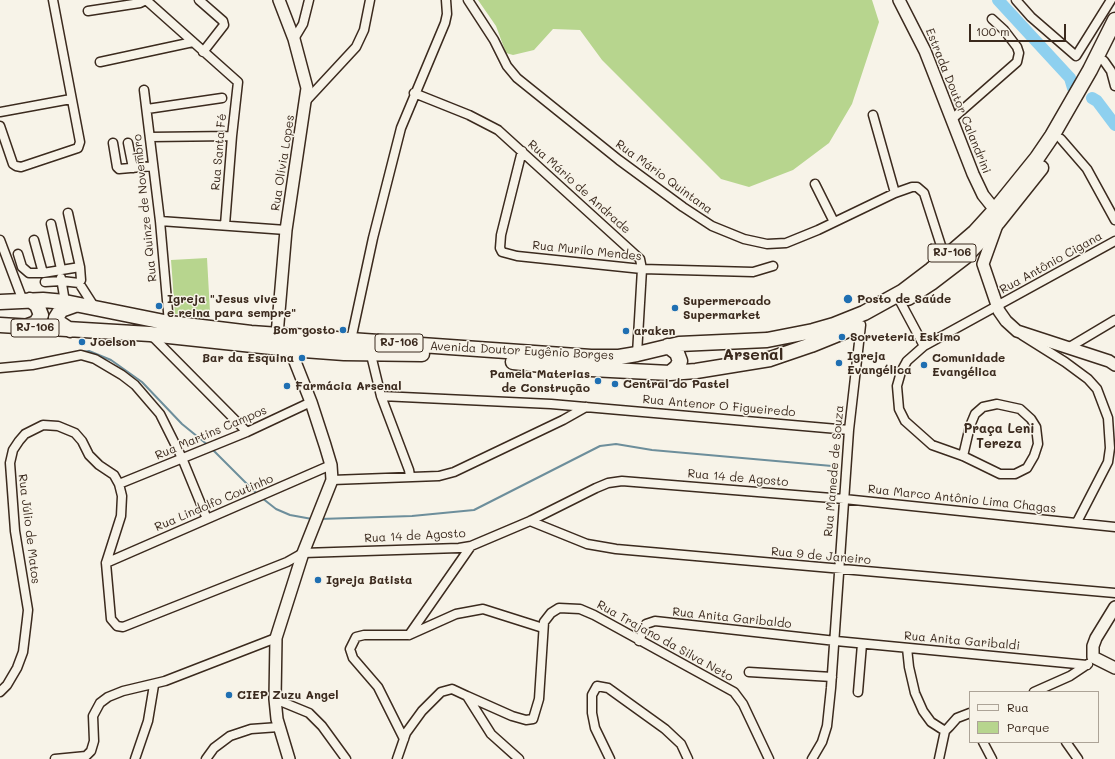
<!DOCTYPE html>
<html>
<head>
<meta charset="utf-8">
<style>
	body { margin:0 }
	#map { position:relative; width:1115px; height:759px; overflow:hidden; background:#f7f3e8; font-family:Mali,sans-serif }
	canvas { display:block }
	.legend { position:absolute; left:969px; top:691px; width:130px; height:52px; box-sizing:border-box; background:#f7f3e8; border:1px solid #aca397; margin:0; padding:5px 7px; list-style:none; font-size:12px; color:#3b2a1e }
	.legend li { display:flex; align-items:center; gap:8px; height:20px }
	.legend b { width:20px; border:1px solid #aca397 }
	.scale { position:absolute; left:969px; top:24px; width:97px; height:18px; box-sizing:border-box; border:2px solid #3b2a1e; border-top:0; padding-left:5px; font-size:12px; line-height:14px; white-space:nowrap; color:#3b2a1e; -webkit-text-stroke:3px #f7f3e8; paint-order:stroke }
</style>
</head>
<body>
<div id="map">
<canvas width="1115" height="759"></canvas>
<ul class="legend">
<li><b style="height:5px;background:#f7f3e8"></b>Rua</li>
<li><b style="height:11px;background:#b7d58e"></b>Parque</li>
</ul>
<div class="scale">100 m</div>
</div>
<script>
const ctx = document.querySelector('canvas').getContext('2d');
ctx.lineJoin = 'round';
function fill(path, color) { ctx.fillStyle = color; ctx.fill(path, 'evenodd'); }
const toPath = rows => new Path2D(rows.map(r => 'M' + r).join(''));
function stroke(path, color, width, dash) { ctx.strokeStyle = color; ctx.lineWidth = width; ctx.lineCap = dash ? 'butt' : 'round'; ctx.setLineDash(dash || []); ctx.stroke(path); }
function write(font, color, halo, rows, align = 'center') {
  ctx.font = font + ' Mali,sans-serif'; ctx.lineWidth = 3; ctx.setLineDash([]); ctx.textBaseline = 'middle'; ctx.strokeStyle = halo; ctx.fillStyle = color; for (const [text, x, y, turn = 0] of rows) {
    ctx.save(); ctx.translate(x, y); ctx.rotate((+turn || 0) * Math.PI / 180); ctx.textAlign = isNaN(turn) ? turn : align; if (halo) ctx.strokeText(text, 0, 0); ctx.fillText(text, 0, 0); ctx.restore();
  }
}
const green = toPath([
	[478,0,872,0,879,22,852,104,829,143,793,170,749,187,721,179,602,60,580,30,553,29,534,50,513,55,506,53,496,26],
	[207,258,210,312,175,314,171,260]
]);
const stream = toPath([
	[82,352,89,351,111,360,142,382,182,424,209,446],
	[212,449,257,494],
	[262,498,276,509,290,515,312,519],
	[320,519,412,516,474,510,600,446,616,444,652,450,832,466]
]);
const river = toPath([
	[998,0,1070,78,1073,88],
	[1092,98,1097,101,1115,125]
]);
const street = toPath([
	[146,0,238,82,232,136,225,225],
	[199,0,223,21,224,25,203,52],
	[468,0,494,40,507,66,517,78,619,160,683,207,712,226,744,239,767,244,786,243,818,230,895,193,912,187,917,187,924,193,945,258],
	[1016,0,1031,17,1076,56,1111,0],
	[88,11,140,3,146,0],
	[294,39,303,24,309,0],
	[1104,61,1111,71,1115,86],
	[100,62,193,42],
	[144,90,160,221,169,323],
	[414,93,469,115,498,130,640,259,642,269,637,354],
	[305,102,356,47,364,30,370,0],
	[147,109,222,98],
	[0,112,71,99],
	[873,115,895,193],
	[952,119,1017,62,1019,53,1017,47,1004,30,992,19],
	[0,126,13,164,16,166,21,167,78,148,80,142,53,0],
	[150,137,232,136],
	[1061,139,1087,169,1115,220],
	[113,143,117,167,119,169,153,166],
	[128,143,133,168],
	[522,151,501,235,500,248,502,252,517,256,642,269,753,272,773,266],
	[815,184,834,222],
	[160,221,286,230],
	[51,224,61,269],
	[0,240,23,301],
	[34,240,43,273],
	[18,254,22,267,29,273,43,273,80,267],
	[61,278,65,302],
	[45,282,62,281,79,283,81,280,80,267,68,213],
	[79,283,95,308],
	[901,303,924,346],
	[151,335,247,432],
	[1022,335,1065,362,1088,379,1097,389,1108,418,1110,448,1108,462,1077,522],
	[351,340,373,238,401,128,445,23,447,14,446,0],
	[1068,348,1115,320],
	[371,355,381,396,409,470,410,476],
	[0,368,32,365,81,355,95,359,122,375,135,385,160,414,182,458,207,519],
	[381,396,551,404,849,430],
	[963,456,970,426,975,414,983,407,997,404,1020,409,1031,419,1036,427,1038,444,1034,456,1027,468,1015,474,1000,474,963,456,932,445,905,421,899,409,897,386,901,372,907,361,924,346,1115,241],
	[332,480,439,476,454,472,563,420,586,407],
	[119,484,247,432,311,402],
	[530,521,587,544,616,549,1115,593],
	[106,563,331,465],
	[409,635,471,546],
	[639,641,646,624,655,621,836,641,1087,665],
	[907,648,909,667,915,693,923,711,931,722,945,731],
	[749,672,832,677],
	[0,692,7,685,17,668,23,652,27,619,28,610,15,531,10,463,13,450,19,441,25,434,43,425,58,426,75,433,82,441,89,455,99,465,114,475,119,484,122,496,121,516,106,563,111,619,117,626,123,627,287,562,303,553,459,548,471,546,530,521,596,488,608,483,622,481,844,499,1115,527],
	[858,692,862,644],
	[1034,692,1070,676,1088,664],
	[467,696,512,716,526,720,533,719,539,699,544,622,551,613,559,608,580,609,594,615,734,692,743,704,769,759],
	[275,699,309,713,322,726,346,759],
	[404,739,378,687,353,658,350,649,356,637,364,635,409,635,456,614,483,609,543,628],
	[983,742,992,759],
	[1066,742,1078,759],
	[55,759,86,756,91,751,94,741,93,716,100,703,108,697,123,691,165,681,276,638],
	[135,759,148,721,154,685],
	[206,759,214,748,230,736,251,729,279,727],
	[397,759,406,733,422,711,441,692,452,689,467,696,491,734,519,759],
	[610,759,595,728,592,713,592,695,597,686,608,688,665,729,681,744,688,759],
	[812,759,822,742,827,726,831,688,849,430,861,325],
	[939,759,945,731,949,727,957,718,970,713]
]);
const secondary = toPath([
	[899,0,925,51,973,174,983,195,995,210],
	[997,225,983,264,999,311,1006,321,1017,331,1109,361,1115,365],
	[277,335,286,230,307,88,294,39,279,0],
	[1115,607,1096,638,1093,646,1093,657,1115,668],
	[289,759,277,719,275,699,276,638,303,553,332,480,331,465,325,445,311,402,290,349]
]);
const highway = toPath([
	[908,298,931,283,965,257,998,222,1041,168],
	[0,302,43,300,65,302,169,323,251,333,591,357,619,357,637,354,679,344,767,340,813,331,834,325,864,313,902,292,931,270,975,232,995,210,1037,158,1052,136,1090,70,1115,20],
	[0,325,150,334,290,349,344,353,422,354],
	[25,327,36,323,41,315,37,305,30,300],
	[70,330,58,322,56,318,61,310,75,305],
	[668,346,677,353,680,361,677,367,670,373],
	[513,362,571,368,670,373,696,371,770,359,811,345,853,328]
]);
const markers = [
	[848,299,5,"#1f6fb2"],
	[159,306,4,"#1f6fb2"],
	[675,308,4,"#1f6fb2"],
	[343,330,4,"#1f6fb2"],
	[626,331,4,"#1f6fb2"],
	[842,337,4,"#1f6fb2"],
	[82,342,4,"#1f6fb2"],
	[302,358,4,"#1f6fb2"],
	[839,363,4,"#1f6fb2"],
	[924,365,4,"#1f6fb2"],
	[598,381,4,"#1f6fb2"],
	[615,384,4,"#1f6fb2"],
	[287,386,4,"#1f6fb2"],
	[318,580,4,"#1f6fb2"],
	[229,695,4,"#1f6fb2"]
];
const shields = [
	[952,253,48],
	[35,328,48],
	[399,343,48]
];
const shieldNames = [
	["RJ-106",952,253],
	["RJ-106",35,328],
	["RJ-106",399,343]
];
const streetNames = [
	["Estrada Doutor Calandrini",958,101,68],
	["Rua Santa Fé",219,152,-85],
	["Rua Olívia Lopes",283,163,-81],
	["Rua Mário Quintana",664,177,36],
	["Rua Mário de Andrade",579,187,42],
	["Rua Quinze de Novembro",145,208,-96],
	["Rua Murilo Mendes",587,251,6],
	["Rua Antônio Cigana",1051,263,-29],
	["Avenida Doutor Eugênio Borges",522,351,3],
	["Rua Antenor O Figueiredo",719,406,5],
	["Rua Martins Campos",211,433,-23],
	["Rua Mamede de Souza",834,471,-85],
	["Rua 14 de Agosto",738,478,5],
	["Rua Marco Antônio Lima Chagas",962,499,6],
	["Rua Lindolfo Coutinho",214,503,-23],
	["Rua Júlio de Matos",29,529,83],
	["Rua 14 de Agosto",415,536,-3],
	["Rua 9 de Janeiro",821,556,5],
	["Rua Anita Garibaldo",732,618,6],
	["Rua Trajano da Silva Neto",665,641,29],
	["Rua Anita Garibaldi",962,641,5]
];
const poiNames = [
	["Igreja \"Jesus vive",167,299],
	["e reina para sempre\"",167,313],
	["Posto de Saúde",857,299],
	["Supermercado",683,301],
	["Supermarket",683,315],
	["Bom gosto",335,330,"right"],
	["araken",634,331],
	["Sorveteria Eskimo",850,337],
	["Joelson",90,342],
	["Igreja",847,356],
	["Evangélica",847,370],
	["Bar da Esquina",294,358,"right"],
	["Comunidade",932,358],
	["Evangélica",932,372],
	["Pamela Materias",590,374,"right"],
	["de Construção",590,388,"right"],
	["Central do Pastel",623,384],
	["Farmácia Arsenal",295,386],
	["Igreja Batista",326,580],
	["CIEP Zuzu Angel",237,695]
];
const neighbourhoodNames = [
	["Praça Leni",999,429],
	["Tereza",999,444]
];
const districtNames = [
	["Arsenal",753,355]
];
fill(green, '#b7d58e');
stroke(stream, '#6d8e9b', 2);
stroke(river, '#8ed0ef', 12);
stroke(street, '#3b2a1e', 11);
stroke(secondary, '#3b2a1e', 14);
stroke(highway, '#3b2a1e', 17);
stroke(street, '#f7f3e8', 8);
stroke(secondary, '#f7f3e8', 11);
stroke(highway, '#f7f3e8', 14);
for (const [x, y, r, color] of markers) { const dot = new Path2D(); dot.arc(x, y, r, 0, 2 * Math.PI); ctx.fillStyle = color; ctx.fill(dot); stroke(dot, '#f7f3e8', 1.5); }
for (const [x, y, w] of shields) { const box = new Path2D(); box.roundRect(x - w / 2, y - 9, w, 18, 3); ctx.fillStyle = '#f7f3e8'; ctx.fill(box); stroke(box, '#3b2a1e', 1); }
write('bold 11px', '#3b2a1e', null, shieldNames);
write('12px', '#3b2a1e', '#f7f3e8', streetNames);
write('bold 12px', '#3b2a1e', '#f7f3e8', poiNames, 'left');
write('bold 13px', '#3b2a1e', '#f7f3e8', neighbourhoodNames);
write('bold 16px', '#3b2a1e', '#f7f3e8', districtNames);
</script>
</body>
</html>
